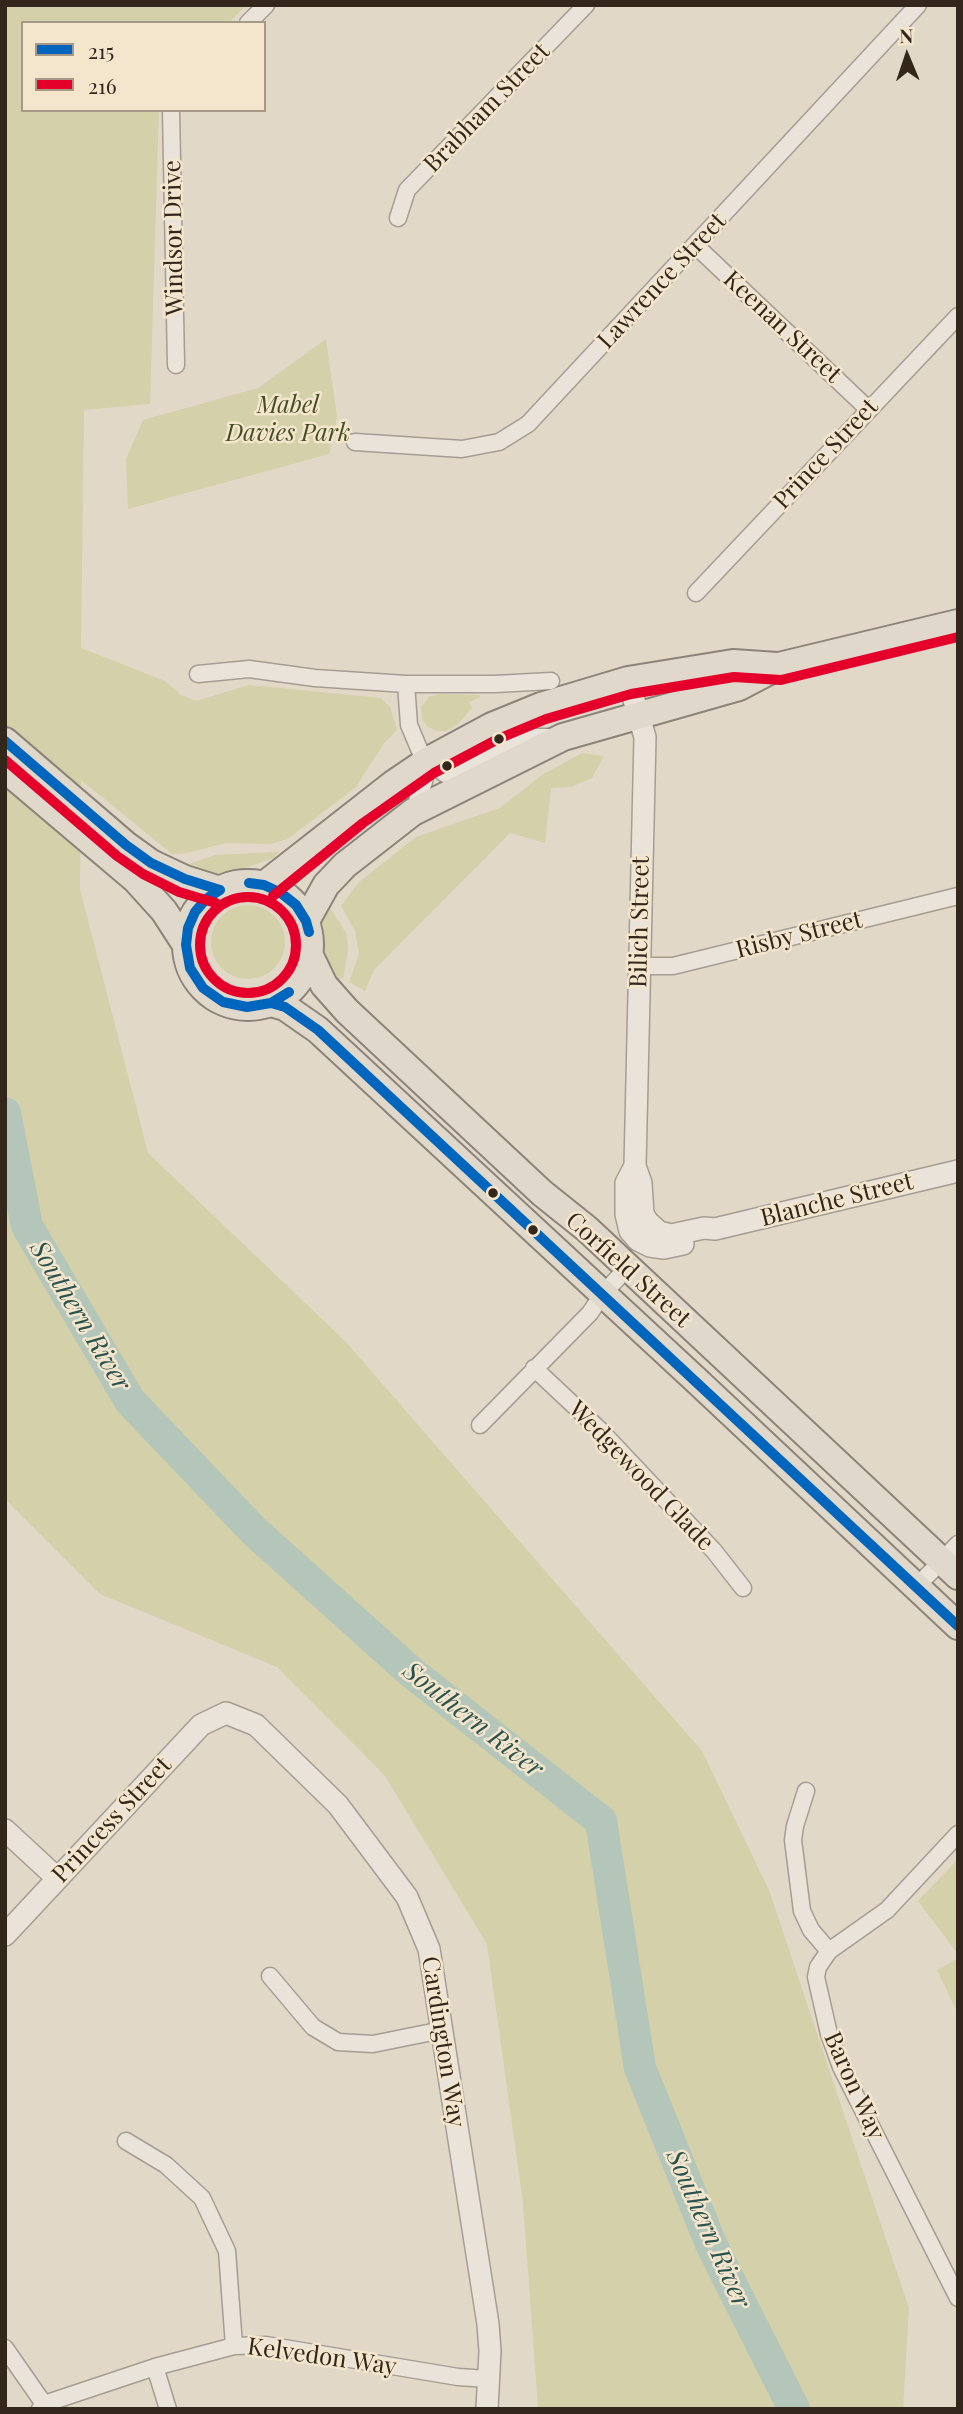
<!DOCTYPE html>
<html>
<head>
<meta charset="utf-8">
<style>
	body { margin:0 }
	#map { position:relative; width:963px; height:2414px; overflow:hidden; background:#e2d8c8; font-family:"Playfair Display",serif }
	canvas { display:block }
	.frame { position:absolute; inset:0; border:7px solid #33261b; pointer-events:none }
	.legend { position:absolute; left:21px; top:21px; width:245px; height:91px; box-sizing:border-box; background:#f4e6cd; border:2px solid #a79986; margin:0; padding:9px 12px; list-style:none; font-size:21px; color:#33261b }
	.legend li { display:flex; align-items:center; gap:14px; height:35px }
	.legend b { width:35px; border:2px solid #a79986 }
	.north { position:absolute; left:872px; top:21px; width:70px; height:70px; -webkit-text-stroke:5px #f4e6cd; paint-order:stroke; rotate:358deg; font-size:19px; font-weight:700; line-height:28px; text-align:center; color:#33261b }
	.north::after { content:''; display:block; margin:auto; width:24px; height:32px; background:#33261b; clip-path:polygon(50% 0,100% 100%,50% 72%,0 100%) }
</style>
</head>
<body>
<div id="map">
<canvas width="963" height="2414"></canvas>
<div class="frame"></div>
<ul class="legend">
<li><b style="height:9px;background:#0065bd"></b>215</li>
<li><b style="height:9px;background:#e4002b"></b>216</li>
</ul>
<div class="north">N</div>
</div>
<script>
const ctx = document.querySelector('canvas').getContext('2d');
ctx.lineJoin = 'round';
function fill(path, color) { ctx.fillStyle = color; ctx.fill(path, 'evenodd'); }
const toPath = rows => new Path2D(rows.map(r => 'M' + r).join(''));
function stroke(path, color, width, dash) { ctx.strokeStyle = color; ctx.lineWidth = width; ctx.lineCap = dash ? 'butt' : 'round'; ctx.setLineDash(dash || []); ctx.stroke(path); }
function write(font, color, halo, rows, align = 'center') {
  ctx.font = font + ' "Playfair Display",serif'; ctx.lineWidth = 5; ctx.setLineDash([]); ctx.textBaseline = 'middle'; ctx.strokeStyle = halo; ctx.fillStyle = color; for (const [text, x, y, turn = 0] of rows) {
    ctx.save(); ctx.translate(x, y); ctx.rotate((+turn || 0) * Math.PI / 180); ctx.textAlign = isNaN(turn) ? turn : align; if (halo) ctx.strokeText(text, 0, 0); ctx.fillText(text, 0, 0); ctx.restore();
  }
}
const green = toPath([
	[5,5,246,5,229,23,23,23,23,110,159,110,150,404,84,410,81,648,165,681,181,695,196,701,249,685,381,698,390,707,397,730,385,742,355,788,289,838,272,844,226,843,187,853,172,854,81,780,80,889,148,1153,345,1341,702,1751,769,1890,909,2308,903,2409,538,2408,523,2203,487,1944,385,1776,277,1667,100,1594,5,1499],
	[326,339,337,417,329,454,128,509,126,459,143,420,258,388],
	[439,694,479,695,481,697,469,702,472,708,457,725,446,731,436,731,427,726,422,719,421,707,429,697],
	[582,753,604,756,592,778,571,787,551,788,545,843,510,833,374,970,365,991,349,982,359,954,355,931,341,906,359,882,416,837,500,808,542,775],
	[279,852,273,858,223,876,200,871,186,865,215,855],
	'211 942a37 37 0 1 1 74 0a37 37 0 1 1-74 0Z',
	[327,908,330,908,341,925,346,933,348,949,344,974,343,978,338,979,320,950,320,922],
	[958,1859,958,1954,918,1901],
	[958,1958,958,2014,937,1970]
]);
const river = toPath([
	[5,1113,27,1226,130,1401,254,1531,411,1672,601,1821,640,2068,711,2244,794,2409]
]);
const minor = toPath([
	[248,23,266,5],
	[171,110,176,365],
	[398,218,407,190,586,5],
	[695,245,868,409],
	[355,442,462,449,499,442,528,424,918,5],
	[696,593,958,316],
	[198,674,249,669,315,678,406,684,495,684,551,681],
	[406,684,409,725,420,751,427,761,445,774,523,737,553,737],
	[413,812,424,782,427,761],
	[639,966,673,966,958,896],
	[534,1368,601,1431,714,1551,743,1588],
	[480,1425,590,1313,602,1295,628,1267],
	[917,1586,958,1544],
	[806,1791,795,1826,793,1840,802,1911,811,1930,829,1951],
	[958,1834,887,1910,829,1951,818,1967,816,1977,829,2034,841,2067,958,2298],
	[270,1976,313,2027,338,2042,373,2044,442,2030],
	[126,2141,166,2165,202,2198,227,2251,234,2346],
	[5,2348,44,2404],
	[155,2367,168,2409],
	[40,2409,44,2404,155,2367,234,2346,266,2345,458,2377,489,2379]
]);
const tertiary = toPath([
	[628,680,645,737,635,1166,641,1183,643,1214,648,1222,659,1232,671,1235,704,1228,715,1229,958,1171],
	[635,1166,626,1183,626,1214,630,1231,638,1240,650,1246,664,1248,683,1244],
	[5,1830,57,1878],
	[5,1935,201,1725,226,1713,256,1725,338,1805,407,1897,429,1949,488,2324,490,2351,487,2409]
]);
const primary = toPath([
	[5,741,126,845,151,863,185,879,220,890],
	[5,769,135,879,164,911,186,945],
	'186 945a62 62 0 1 1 124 0a62 62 0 1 1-124 0Z',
	[264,885,393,784,427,761,492,726,541,706,628,680,733,663,777,666],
	[306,921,326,885,345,865,413,812,563,737,739,687,779,666,958,623],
	[310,956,324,985,347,1011,542,1193,587,1229,958,1576],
	[271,1003,285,1007,318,1030,696,1380,958,1626]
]);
const bus1 = toPath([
	[5,741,126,845,151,863,185,879,220,890],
	[249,883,264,885,281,893,296,905,306,921,309,932],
	[220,890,206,899,195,912,188,928,186,945,190,968,203,988,223,1002,247,1007,271,1003,289,992],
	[271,1003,285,1007,318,1030,958,1626]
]);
const bus2 = toPath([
	[5,760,117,856,143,874,179,892,216,903],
	[273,896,363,823,434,773,498,739,546,719,631,694,734,677,781,680,958,637],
	'200 945a48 48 0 1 1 96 0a48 48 0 1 1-96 0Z'
]);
const markers = [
	[499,739,6,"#33261b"],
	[447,766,6,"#33261b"],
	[493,1193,6,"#33261b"],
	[533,1230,6,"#33261b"]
];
const streetNames = [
	["Brabham Street",487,108,-46],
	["Windsor Drive",174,238,-91],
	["Lawrence Street",662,281,-47],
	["Keenan Street",782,327,43],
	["Prince Street",826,454,-47],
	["Bilich Street",640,922,-89],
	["Risby Street",799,935,-14],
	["Blanche Street",837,1200,-14],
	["Corfield Street",628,1270,42],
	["Wedgewood Glade",641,1476,46],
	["Princess Street",112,1820,-47],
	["Cardington Way",443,2042,81],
	["Baron Way",854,2086,66],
	["Kelvedon Way",322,2357,8]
];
const parkNames = [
	["Mabel",288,406],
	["Davies Park",288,434]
];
const waterNames = [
	["Southern River",80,1316,59],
	["Southern River",473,1720,38],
	["Southern River",708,2229,66]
];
fill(green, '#d3d0aa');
stroke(river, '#b4c5b9', 32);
stroke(minor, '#a69d92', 19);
stroke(tertiary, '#a69d92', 24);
stroke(primary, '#8c8379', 30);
stroke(minor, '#e9e3da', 16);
stroke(tertiary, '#e9e3da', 21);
stroke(primary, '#e0d9cb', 26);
stroke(bus1, '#0065bd', 10);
stroke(bus2, '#e4002b', 10);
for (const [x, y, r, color] of markers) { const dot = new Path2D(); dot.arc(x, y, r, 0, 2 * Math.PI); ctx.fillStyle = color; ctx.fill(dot); stroke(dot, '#f4e6cd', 2.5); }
write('24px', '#33261b', '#f4e6cd', streetNames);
write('italic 24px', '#464f23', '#f4e6cd', parkNames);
write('italic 26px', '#2b534e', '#f4e6cd', waterNames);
</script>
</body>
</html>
